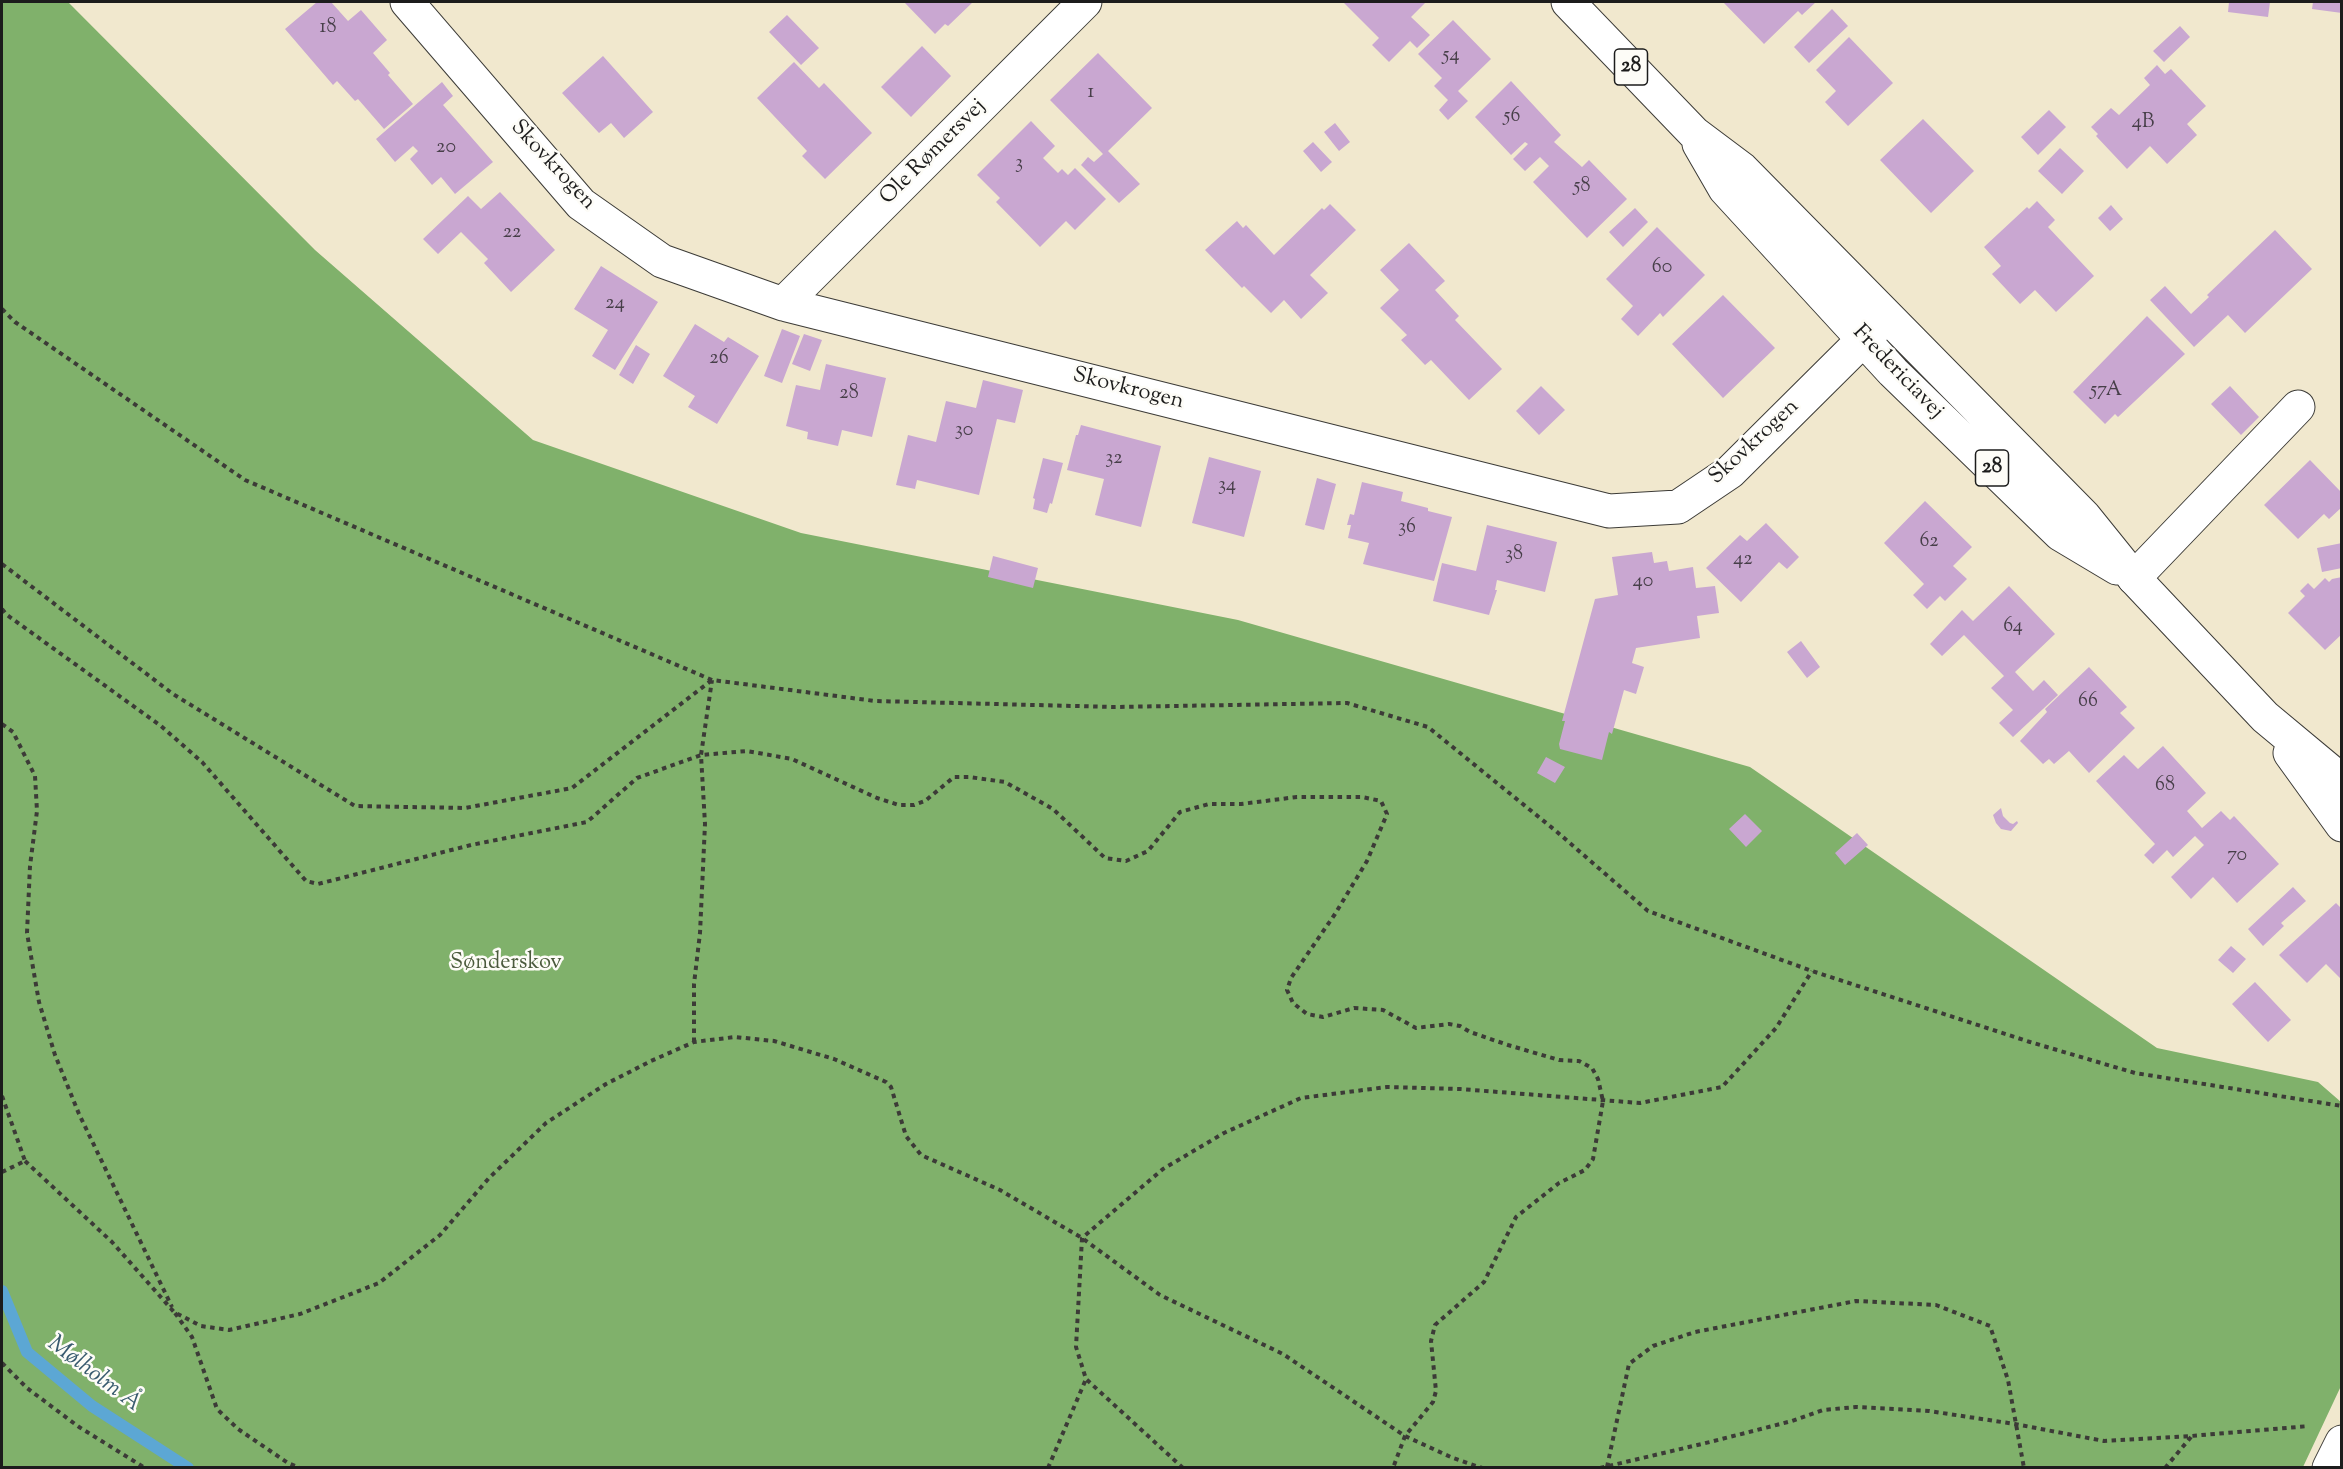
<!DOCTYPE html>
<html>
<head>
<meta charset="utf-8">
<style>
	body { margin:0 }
	#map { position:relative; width:2343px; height:1469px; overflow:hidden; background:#f1e8ce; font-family:"Sorts Mill Goudy",serif }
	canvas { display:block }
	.frame { position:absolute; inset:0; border:3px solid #1c1c1c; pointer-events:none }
</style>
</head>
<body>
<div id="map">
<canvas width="2343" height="1469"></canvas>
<div class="frame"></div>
</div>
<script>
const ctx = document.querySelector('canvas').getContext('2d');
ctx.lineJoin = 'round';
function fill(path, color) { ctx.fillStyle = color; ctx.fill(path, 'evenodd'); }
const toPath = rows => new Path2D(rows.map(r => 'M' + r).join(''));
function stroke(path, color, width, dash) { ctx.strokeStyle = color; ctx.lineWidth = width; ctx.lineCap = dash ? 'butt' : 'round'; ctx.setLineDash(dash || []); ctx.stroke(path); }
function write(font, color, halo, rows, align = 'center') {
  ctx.font = font + ' "Sorts Mill Goudy",serif'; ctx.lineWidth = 5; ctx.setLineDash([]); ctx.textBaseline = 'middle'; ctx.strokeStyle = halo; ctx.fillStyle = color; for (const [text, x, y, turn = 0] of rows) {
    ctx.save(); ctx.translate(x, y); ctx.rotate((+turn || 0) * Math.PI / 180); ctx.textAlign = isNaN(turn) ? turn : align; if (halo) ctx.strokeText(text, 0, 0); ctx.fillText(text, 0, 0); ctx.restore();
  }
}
const forest = toPath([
	[2,2,68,2,315,250,533,440,801,533,1238,620,1750,767,2157,1048,2318,1082,2341,1102,2341,1386,2303,1467,2,1468]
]);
const stream = toPath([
	[2,1291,27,1352,92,1406,188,1468]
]);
const building = toPath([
	[317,2,331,2,348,21,361,10,387,40,373,53,390,73,388,75,413,104,384,129,358,99,355,101,337,81,333,85,285,29],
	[904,2,973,2,948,26,945,24,935,34],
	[1343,2,1426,2,1411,17,1430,35,1417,48,1410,41,1389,62,1372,45,1379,38],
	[1723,2,1816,2,1802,15,1798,11,1764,44],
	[2229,2,2270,2,2268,17,2228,12],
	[2313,2,2342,2,2342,13,2312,9],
	[1832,9,1848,26,1809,63,1794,47],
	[787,15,819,48,801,65,769,32],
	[1453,20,1491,59,1458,91,1468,101,1448,120,1439,110,1448,100,1434,86,1442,78,1418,54],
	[2180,26,2190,37,2164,62,2153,51],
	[1849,37,1893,83,1848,126,1825,102,1836,91,1816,70],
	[922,46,951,76,911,117,881,87],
	[1098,53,1152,108,1108,151,1140,184,1119,203,1081,165,1088,157,1094,162,1103,154,1050,100],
	[603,56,653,112,624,138,611,123,599,133,562,93],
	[794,62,819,88,824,83,872,133,825,179,802,156,807,151,757,98],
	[2157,65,2165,74,2171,69,2206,106,2187,124,2197,135,2167,164,2150,146,2127,169,2096,136,2098,134,2091,127,2111,108,2119,115,2150,85,2144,78],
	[1511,81,1561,135,1554,142,1582,167,1589,160,1627,199,1587,238,1533,182,1549,166,1540,157,1525,171,1513,159,1528,144,1525,142,1511,155,1475,117],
	[442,82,453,96,443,105,493,162,455,194,441,177,432,185,410,159,418,151,413,146,395,162,376,139],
	[2049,110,2066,127,2038,155,2021,137],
	[1923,119,1974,171,1931,213,1880,160],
	[1031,121,1055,146,1043,158,1058,173,1062,169,1068,175,1075,168,1106,199,1075,230,1066,221,1040,247,996,202,1000,198,977,175],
	[1335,123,1350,142,1339,151,1324,132],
	[1313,142,1332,162,1321,172,1303,151],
	[2060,148,2084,171,2062,194,2038,171],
	[500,192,555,250,511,292,484,263,488,259,461,232,438,254,423,239,468,196,481,209],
	[2037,201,2055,220,2048,227,2094,276,2056,312,2035,290,2020,304,1992,274,2001,266,1984,247,2027,207,2029,209],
	[1330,204,1356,230,1310,275,1328,293,1301,319,1284,300,1271,313,1244,286,1242,288,1205,250,1237,221,1243,228,1246,225,1274,255,1322,208,1324,210],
	[2111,205,2123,219,2110,231,2098,218],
	[1635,208,1648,222,1623,247,1609,232],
	[1657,227,1705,275,1663,317,1660,313,1638,336,1621,319,1633,306,1606,279],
	[2275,230,2312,269,2245,333,2228,315,2194,347,2150,300,2165,286,2191,314,2209,297,2207,295],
	[1409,243,1445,281,1435,290,1459,316,1455,320,1502,369,1469,400,1431,360,1425,365,1401,340,1407,335,1380,308,1399,290,1380,270],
	[601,266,658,302,615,370,592,356,608,330,574,309],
	[1723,295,1775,348,1723,398,1672,344],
	[2147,316,2185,354,2118,417,2115,414,2105,424,2073,392],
	[695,324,724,342,728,337,759,356,717,424,688,407,695,396,663,376],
	[782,329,800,336,782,383,764,376],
	[804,334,822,340,810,371,792,364],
	[636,345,650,354,633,384,619,375],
	[826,364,886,378,872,437,842,430,838,446,807,439,808,432,786,426,796,385,820,390],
	[983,380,1023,390,1015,423,997,419,979,495,917,480,915,489,896,485,908,435,936,442,946,401,976,408],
	[1541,386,1565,410,1539,435,1516,411],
	[2230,386,2259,417,2241,435,2211,404],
	[1081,425,1161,446,1141,527,1095,515,1104,479,1067,470,1076,435,1078,435],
	[1209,457,1261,471,1244,537,1192,523],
	[1043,458,1063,463,1052,504,1050,503,1047,513,1033,509,1035,499,1033,498],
	[2310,460,2342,493,2342,507,2329,519,2324,514,2298,539,2264,505],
	[1317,478,1336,484,1324,530,1305,525],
	[1362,482,1403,492,1401,501,1428,508,1428,511,1452,517,1434,581,1363,564,1369,543,1348,538,1351,525,1347,525,1350,514,1354,515],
	[1925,501,1972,547,1953,566,1967,579,1945,601,1940,596,1927,609,1913,595,1924,584,1884,543],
	[1766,523,1799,557,1787,569,1779,562,1741,602,1706,568,1740,535,1747,541],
	[1487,525,1557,542,1545,592,1497,580,1495,590,1497,590,1489,615,1433,601,1442,563,1476,571],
	[2342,543,2342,568,2322,572,2317,548],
	[1652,552,1654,563,1667,561,1669,571,1693,567,1696,588,1715,586,1719,613,1697,616,1700,638,1636,648,1632,663,1644,667,1636,694,1624,690,1612,734,1609,732,1602,760,1560,749,1559,744,1565,721,1562,721,1595,599,1618,595,1612,557],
	[993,556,1038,568,1033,588,988,577],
	[2342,577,2342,634,2325,650,2288,613,2305,596,2300,591,2308,583,2314,589,2325,578,2329,582,2332,579],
	[2009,586,2055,634,2015,672,2033,691,2044,680,2058,695,2013,737,1999,723,2013,710,1991,688,2004,676,1964,635,1942,656,1930,644,1962,610,1973,621],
	[1801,641,1820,667,1807,678,1787,652],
	[2089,667,2127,707,2120,713,2135,728,2089,773,2069,751,2054,764,2049,759,2043,764,2020,741,2047,712,2045,709],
	[2163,746,2206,793,2187,811,2202,828,2221,811,2230,820,2234,816,2279,864,2237,903,2213,877,2191,899,2171,877,2204,845,2195,836,2173,857,2167,850,2153,864,2144,855,2155,844,2096,781,2124,755,2138,769],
	[1546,757,1565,767,1555,783,1537,773],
	[2001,808,2003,816,2010,823,2013,824,2017,821,2018,823,2011,831,2001,829,1996,823,1993,815],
	[1745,814,1762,831,1746,847,1729,829],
	[1857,833,1868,845,1845,865,1835,853],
	[2293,887,2306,901,2281,923,2284,926,2263,946,2248,929],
	[2336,903,2342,909,2342,976,2340,978,2326,964,2307,983,2279,955],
	[2231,946,2246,959,2233,973,2218,960],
	[2255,982,2291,1020,2268,1042,2232,1004]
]);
const path = toPath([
	[2,309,15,322,245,480,712,680,875,701,1115,707,1347,703,1428,727,1556,831,1648,911,1812,971,2030,1042,2135,1073,2342,1106],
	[2,564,173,694,355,806,465,808,572,788,712,680],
	[2,609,7,615,161,726,202,762,306,881,318,884,471,845,587,822,637,778,701,755,747,751,792,759,877,798,899,805,914,805,925,801,954,777,969,777,1005,782,1053,809,1105,858,1126,861,1148,851,1180,812,1209,804,1241,804,1297,797,1362,797,1381,801,1387,814,1367,861,1335,914,1291,978,1287,990,1293,1003,1307,1014,1323,1017,1354,1008,1383,1010,1416,1028,1449,1024,1460,1026,1470,1032,1508,1045,1559,1060,1579,1061,1592,1068,1598,1079,1603,1101,1593,1159,1585,1170,1559,1183,1516,1217,1484,1282,1435,1325,1431,1341,1436,1391,1433,1402,1405,1436,1393,1468],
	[2,724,13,732,35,776,37,811,30,866,27,933,39,1002,55,1055,79,1114,172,1307],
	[694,1042,694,984,700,933,705,824,701,755,712,680],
	[2,1096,25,1161,2,1172],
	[25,1161,112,1242,174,1312,201,1326,229,1330,300,1314,379,1283,440,1235,489,1178,546,1123,606,1084,651,1061,694,1042,735,1037,774,1041,834,1059,886,1082,891,1087,906,1136,921,1155,1000,1190,1082,1238,1160,1295,1283,1354,1405,1436,1453,1458,1482,1468],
	[175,1313,192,1337,217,1409,238,1429,288,1463,300,1468],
	[2,1363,27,1388,79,1427,145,1468],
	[1607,1467,1629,1364,1653,1346,1695,1332,1856,1301,1936,1305,1990,1326,2008,1380,2024,1468],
	[1048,1468,1086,1379],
	[1183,1468,1086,1379,1076,1347,1082,1238,1163,1169,1224,1133,1301,1098,1387,1087,1460,1089,1640,1103,1722,1087,1776,1028,1812,971],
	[1600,1468,1710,1442,1792,1421,1823,1410,1856,1407,1929,1411,2015,1424,2104,1441,2191,1436,2309,1426],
	[2165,1468,2191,1437]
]);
const minor = toPath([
	[407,2,581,204,662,261,783,304,1609,511,1678,507,1730,472,1884,319],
	[783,304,1085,2],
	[2134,578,2298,407],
	[2329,1468,2342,1442]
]);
const major = toPath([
	[1568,2,1694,133,1742,169,2084,516,2134,578,2265,717,2342,781],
	[1699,144,1725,189,1893,372,2060,534,2117,568],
	[2290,753,2342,825]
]);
const numberNames = [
	["18",328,29],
	["54",1451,57],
	["1",1091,94],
	["56",1512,118],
	["4B",2143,124],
	["20",446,149],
	["3",1019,165],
	["58",1582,188],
	["22",512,234],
	["60",1662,269],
	["24",615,305],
	["26",719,360],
	["57A",2106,392],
	["28",849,395],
	["30",964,432],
	["32",1114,460],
	["34",1227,487],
	["36",1407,529],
	["62",1929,543],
	["38",1514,556],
	["42",1743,561],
	["40",1643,583],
	["64",2013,628],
	["66",2088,703],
	["68",2165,787],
	["70",2237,857]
];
const shields = [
	[1631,67,33],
	[1992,468,33]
];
const shieldNames = [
	["28",1631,67],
	["28",1992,468]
];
const streetNames = [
	["Ole Rømersvej",934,153,-45],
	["Skovkrogen",552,166,47],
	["Fredericiavej",1897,373,46],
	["Skovkrogen",1128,390,14],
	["Skovkrogen",1755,443,-43]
];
const parkNames = [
	["Sønderskov",506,964]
];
const waterNames = [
	["Mølholm Å",93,1375,37]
];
fill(forest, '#80b16b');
stroke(stream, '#5ca7d4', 12);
fill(building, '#c9a7d1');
stroke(minor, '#3c3b37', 35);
stroke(major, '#3c3b37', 35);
stroke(path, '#3c3b37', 4, [4.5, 4.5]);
stroke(minor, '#fff', 33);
stroke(major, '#fff', 33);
write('20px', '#473f49', null, numberNames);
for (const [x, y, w] of shields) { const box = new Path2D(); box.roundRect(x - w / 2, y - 18, w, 36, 4.5); ctx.fillStyle = '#fdfcf7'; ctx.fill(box); stroke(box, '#1c1c1c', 1.5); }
write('bold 21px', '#1c1c1c', null, shieldNames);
write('22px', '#1c1c1c', '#fdfcf7', streetNames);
write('22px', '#4b5a3d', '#fdfcf7', parkNames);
write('italic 24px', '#395b6f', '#fdfcf7', waterNames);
</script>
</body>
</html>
